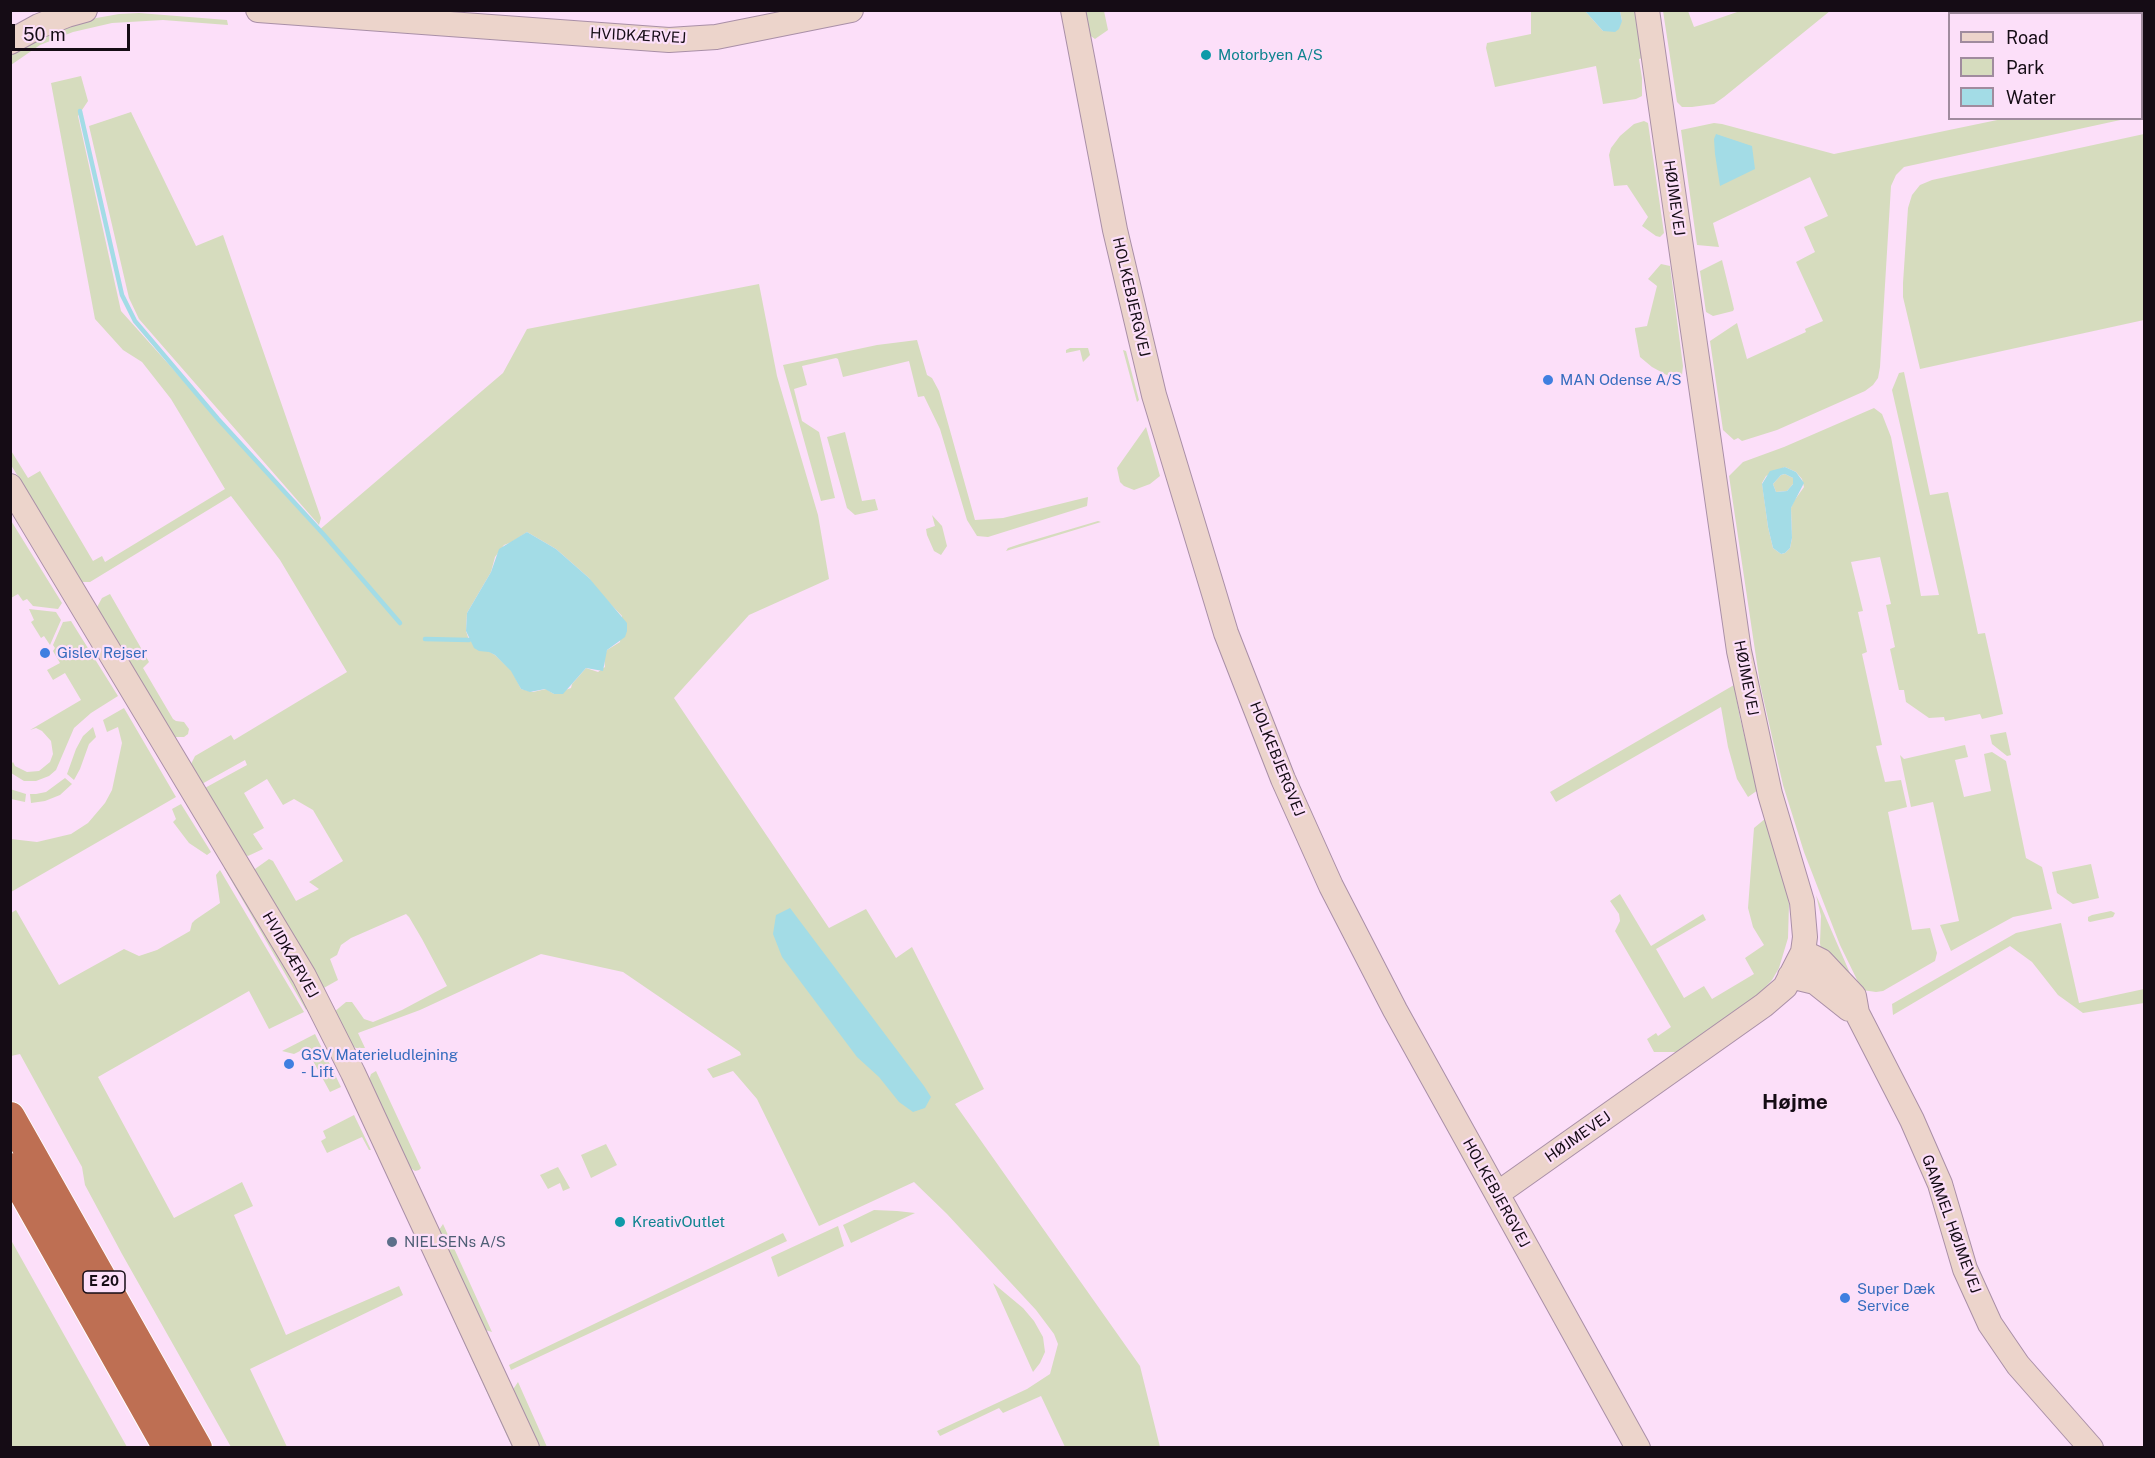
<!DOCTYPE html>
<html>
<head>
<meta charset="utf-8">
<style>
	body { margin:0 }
	#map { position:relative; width:2155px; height:1458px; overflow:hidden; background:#fcdff9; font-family:"Public Sans",sans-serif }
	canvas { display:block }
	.frame { position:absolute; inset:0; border:12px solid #150c15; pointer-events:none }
	.legend { position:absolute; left:1948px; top:12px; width:195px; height:108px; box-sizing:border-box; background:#fcdff9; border:2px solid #a08b9e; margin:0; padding:8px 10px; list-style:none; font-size:18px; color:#150c15 }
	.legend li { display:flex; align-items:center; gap:12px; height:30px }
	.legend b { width:30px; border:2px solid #a08b9e }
	.scale { position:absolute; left:12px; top:24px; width:118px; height:27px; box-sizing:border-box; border:3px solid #150c15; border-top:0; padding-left:8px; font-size:18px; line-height:21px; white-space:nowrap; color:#150c15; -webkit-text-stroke:4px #fcdff9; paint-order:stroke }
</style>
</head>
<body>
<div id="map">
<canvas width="2155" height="1458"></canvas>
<div class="frame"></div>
<ul class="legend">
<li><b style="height:8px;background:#ecd4cb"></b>Road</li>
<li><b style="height:16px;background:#d6dcbe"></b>Park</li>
<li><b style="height:16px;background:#a3dce6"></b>Water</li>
</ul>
<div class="scale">50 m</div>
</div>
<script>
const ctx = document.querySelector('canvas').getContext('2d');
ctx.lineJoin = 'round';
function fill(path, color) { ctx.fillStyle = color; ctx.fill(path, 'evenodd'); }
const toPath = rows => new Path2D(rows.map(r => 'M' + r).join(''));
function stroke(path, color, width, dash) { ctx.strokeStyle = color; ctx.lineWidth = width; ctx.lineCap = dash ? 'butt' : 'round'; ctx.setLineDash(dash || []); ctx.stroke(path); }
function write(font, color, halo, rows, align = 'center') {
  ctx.font = font + ' "Public Sans",sans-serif'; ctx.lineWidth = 4.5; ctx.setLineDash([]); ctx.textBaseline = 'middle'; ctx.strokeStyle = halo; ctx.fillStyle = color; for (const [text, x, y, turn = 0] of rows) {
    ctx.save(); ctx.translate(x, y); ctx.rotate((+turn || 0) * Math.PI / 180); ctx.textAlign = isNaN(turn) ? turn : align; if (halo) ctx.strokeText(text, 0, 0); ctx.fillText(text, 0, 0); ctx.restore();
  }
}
const green = toPath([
	[1083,11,1104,11,1108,30,1095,39,1088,34],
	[1531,11,1585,11,1603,31,1622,21,1620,11,1637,11,1642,58,1639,59,1642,78,1642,96,1636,99,1603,104,1596,66,1495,87,1486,48,1487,43,1531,34],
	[1663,11,1688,11,1694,27,1740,11,1830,11,1724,97,1714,104,1692,107,1682,107,1677,102],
	[2091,11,2144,11,2144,114,2142,115,2142,14,2092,13],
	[139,13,227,20,228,25,163,20,112,23,73,32,40,45,11,65,11,53,47,34,85,20,119,14],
	[81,76,88,101,78,116,121,311,318,531,503,373,527,329,759,284,777,376,818,515,829,579,749,615,674,698,829,928,866,909,896,958,912,947,984,1089,955,1104,1140,1366,1160,1447,1065,1447,1041,1396,1003,1413,999,1408,940,1436,937,1431,1027,1389,1050,1374,1058,1344,1054,1334,1036,1310,947,1214,914,1182,819,1226,757,1099,733,1071,713,1078,707,1069,741,1055,740,1052,623,972,541,954,420,1010,358,1033,365,1048,356,1048,350,1044,334,1012,346,1002,352,1002,364,1019,373,1022,402,1010,447,986,422,939,409,917,406,914,351,938,341,945,337,955,330,959,338,980,322,989,254,874,255,869,269,859,273,861,296,901,319,889,309,882,343,861,313,810,294,799,283,805,267,779,244,793,264,828,253,834,263,849,248,856,243,854,203,789,247,765,245,760,200,785,190,766,195,756,231,735,234,740,347,672,280,560,231,496,90,582,82,582,11,465,10,449,28,478,40,471,93,561,102,556,105,562,225,489,171,399,142,362,123,350,95,319,51,83],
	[527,532,556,549,589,578,596,589,622,616,620,642,607,650,604,656,605,667,598,672,586,668,572,684,571,688,554,694,546,689,533,692,521,689,512,671,495,655,469,640,466,631,467,613,491,572,495,557,504,545,512,542],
	[131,112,196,246,223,235,321,518,319,525,139,319,129,298,89,126],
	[2002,119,2125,119,1904,167,1896,175,1891,186,1880,367,1878,378,1873,385,1865,391,1777,430,1742,441,1738,438,1734,440,1723,430,1710,341,1737,323,1747,359,1806,332,1805,329,1823,321,1796,262,1815,252,1804,227,1828,216,1810,177,1713,223,1719,247,1697,245,1681,130,1714,123,1722,124,1834,154],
	[1644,121,1648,123,1664,233,1660,237,1656,236,1642,226,1648,217,1627,185,1614,186,1609,155,1611,148,1620,136,1634,124],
	[2144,134,2144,320,1920,369,1903,297,1903,283,1908,208,1912,195,1920,185,1932,180],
	[1722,260,1734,309,1733,311,1713,316,1706,312,1700,271],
	[1661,264,1670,266,1683,366,1682,375,1674,379,1652,367,1640,357,1635,330,1635,328,1647,326,1657,286,1648,279],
	[917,340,927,375,932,378,939,391,975,520,1003,518,1088,497,1087,506,988,537,977,536,967,520,940,429,924,396,918,397,909,361,843,377,838,359,836,358,802,366,807,385,794,389,802,421,819,432,835,498,821,501,783,365,877,345],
	[1070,348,1088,348,1090,355,1083,362,1080,350,1066,353,1066,350],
	[1123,350,1126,351,1139,400,1137,402],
	[1904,372,1930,495,1948,492,1978,634,1985,633,2003,714,1982,719,1980,714,1945,721,1944,717,1929,718,1906,702,1904,690,1899,690,1890,649,1895,647,1886,605,1891,604,1880,557,1851,562,1863,611,1858,612,1867,652,1862,654,1882,745,1876,746,1885,782,1901,780,1907,807,1888,812,1912,930,1930,928,1937,953,1935,961,1883,991,1876,992,1862,990,1840,945,1804,852,1783,785,1760,684,1729,476,1743,462,1784,447,1874,408,1882,414,1891,437,1921,596,1939,595,1892,390,1899,373],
	[1785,467,1796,472,1802,479,1804,487,1794,501,1791,508,1792,538,1790,548,1785,553,1781,554,1773,548,1768,527,1762,483,1766,476],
	[1146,427,1160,476,1150,484,1134,490,1124,486,1120,482,1117,468],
	[845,432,862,501,875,499,878,510,855,515,847,508,827,437],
	[1785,474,1793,478,1793,484,1787,491,1776,492,1773,484,1781,475],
	[932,515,942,526,947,546,941,555,934,551,927,535,926,529,935,526],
	[10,519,62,603,58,609,33,606,27,599,23,601,18,594,11,598],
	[1098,521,1101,522,1006,551,1008,548,1020,544],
	[110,594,149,662,143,668,173,719,176,721,184,722,189,729,188,734,184,737,173,737,96,609,102,598],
	[29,609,56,612,61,620,50,645,44,636,41,638,31,622,34,620],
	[71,621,118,696,91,713,74,728,56,770,49,776,36,781,24,781,11,773,11,764,13,762,15,766,27,772,39,771,50,762,53,754,51,741,42,731,36,728,30,730,81,700,65,673,53,680,47,670,60,663,53,651,55,648,53,645,63,622],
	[1734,685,1740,718,1758,790,1748,797,1737,779,1728,747,1721,707,1556,802,1550,792],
	[124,708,176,797,11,892,11,839,37,842,71,834,88,823,105,803,112,790,122,743,118,727,107,732,103,720],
	[93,727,96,737,89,744,80,769,74,780,67,774,76,749,83,736],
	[2006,732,2011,755,2007,756,1992,744,1990,735],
	[1965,745,1968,757,1955,760,1964,797,1991,791,1984,754,1992,752,2006,761,2026,858,2042,867,2052,909,2013,917,1951,951,1940,925,1959,921,1933,802,1911,807,1900,755,1904,759],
	[65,778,72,784,60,795,45,801,31,803,30,794,36,794,46,792],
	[10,789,26,794,25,802,11,799],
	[181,804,211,852,207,855,189,843,173,822,176,819,172,809],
	[1766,818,1785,882,1789,904,1788,938,1779,968,1772,980,1749,1005,1680,1052,1654,1052,1647,1039,1656,1033,1658,1036,1671,1027,1615,931,1620,921,1619,914,1610,901,1620,894,1651,946,1703,914,1706,920,1656,949,1684,998,1704,986,1712,999,1754,974,1745,958,1764,945,1753,927,1748,908,1754,828],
	[2091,864,2099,898,2073,904,2057,893,2052,872],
	[224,868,227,868,308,1003,306,1010],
	[220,870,304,1012,269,1029,249,991,98,1077,174,1218,242,1182,253,1206,234,1215,286,1335,399,1286,403,1295,250,1369,287,1447,231,1447,122,1254,85,1185,82,1167,20,1054,11,1056,11,913,16,910,59,985,124,949,139,956,157,950,190,931,192,923,195,920,220,903,216,875],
	[1816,895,1856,987,1821,951,1820,943,1821,916],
	[2111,911,2115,913,2113,917,2090,922,2088,921,2088,917,2092,915],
	[2061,923,2079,1003,2144,989,2144,1003,2083,1013,2058,995,2032,962,2010,946,1893,1015,1892,1004,2016,933],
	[315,1034,341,1087,330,1092,306,1048,294,1054,282,1051],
	[376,1071,421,1168,419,1170,415,1171,409,1167,368,1083,371,1074],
	[354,1115,371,1150,369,1150,362,1137,327,1153,321,1141,326,1138,323,1131],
	[606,1144,617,1165,591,1178,581,1155],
	[558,1167,570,1188,563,1191,560,1183,548,1189,540,1175],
	[874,1210,897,1211,915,1213,851,1243,843,1225],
	[443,1224,492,1332,485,1330,439,1230],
	[838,1226,844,1246,778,1277,771,1257],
	[783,1233,787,1241,511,1370,509,1365],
	[11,1240,127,1447,11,1447],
	[993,1283,1023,1308,1034,1321,1043,1337,1045,1352,1040,1363,1033,1372],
	[449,1310,454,1313,517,1447,512,1447],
	[518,1382,547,1447,537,1447,512,1391]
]);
const water = toPath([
	[1585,11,1620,11,1622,21,1619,29,1615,32,1603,31],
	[1716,134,1752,146,1755,169,1720,186,1715,154,1714,139],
	[1785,467,1796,472,1804,483,1791,508,1792,538,1790,548,1785,553,1781,554,1773,548,1768,527,1762,484,1770,471],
	[1785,474,1793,478,1793,484,1787,491,1776,492,1773,484,1781,475],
	[527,532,556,549,589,578,627,623,627,631,625,637,607,650,603,671,586,668,563,694,554,694,545,689,530,692,521,689,511,671,495,655,489,652,479,651,474,648,466,631,467,613,491,572,499,549],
	[790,908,924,1086,931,1097,925,1108,913,1112,899,1102,879,1077,857,1057,782,957,773,934,776,915]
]);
const stream = toPath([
	[80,111,122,295,135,321,218,419,325,536,400,623],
	[425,639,469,640]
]);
const secondary = toPath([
	[258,10,669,40,716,37,851,10],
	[1073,10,1115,230,1154,395,1226,633,1283,779,1331,886,1395,1010,1638,1448],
	[10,42,39,26,67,15,85,10],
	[10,486,304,976,353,1073,527,1448],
	[1803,952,1821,961,1854,996,1857,1013,1912,1120,1940,1184,1965,1269,1990,1324,2018,1365,2091,1448],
	[1790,976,1815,982,1849,1009],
	[1497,1194,1764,1005,1785,987,1803,952,1805,937,1802,902,1770,794,1739,651,1647,10]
]);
const highway = toPath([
	[10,1117,197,1448],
	[10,1168,168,1448]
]);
const markers = [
	[1206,55,6,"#0f9aa8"],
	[1548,380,6,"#3f7fe0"],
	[45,653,6,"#3f7fe0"],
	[289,1064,6,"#3f7fe0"],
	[620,1222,6,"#0f9aa8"],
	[392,1242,6,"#5c6f8a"],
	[1845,1298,6,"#3f7fe0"]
];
const shields = [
	[104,1282,42]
];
const shieldNames = [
	["E 20",104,1282]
];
const streetNames = [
	["HVIDKÆRVEJ",638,36,3],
	["HØJMEVEJ",1674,198,82],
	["HOLKEBJERGVEJ",1131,297,77],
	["HØJMEVEJ",1746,678,79],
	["HOLKEBJERGVEJ",1277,759,68],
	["HVIDKÆRVEJ",290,955,60],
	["HØJMEVEJ",1578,1137,-35],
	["HOLKEBJERGVEJ",1496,1193,61],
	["GAMMEL HØJMEVEJ",1951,1224,70]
];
const cultureNames = [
	["Motorbyen A/S",1218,55],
	["KreativOutlet",632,1222]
];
const shopNames = [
	["MAN Odense A/S",1560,380],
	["Gislev Rejser",57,653],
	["GSV Materieludlejning",301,1055],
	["- Lift",301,1072],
	["Super Dæk",1857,1289],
	["Service",1857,1306]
];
const serviceNames = [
	["NIELSENs A/S",404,1242]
];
const districtNames = [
	["Højme",1795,1103]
];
fill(green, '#d6dcbe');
fill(water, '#a3dce6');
stroke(stream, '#a3dce6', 4.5);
stroke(secondary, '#a98fa7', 26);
stroke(highway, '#fff', 32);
stroke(secondary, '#ecd4cb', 24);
stroke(highway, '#be6f53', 30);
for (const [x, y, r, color] of markers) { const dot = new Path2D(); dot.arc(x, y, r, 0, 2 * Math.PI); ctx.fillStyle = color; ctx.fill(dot); stroke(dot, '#fcdff9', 2); }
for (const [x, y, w] of shields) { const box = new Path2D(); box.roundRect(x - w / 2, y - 11, w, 22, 4.5); ctx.fillStyle = '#fcdff9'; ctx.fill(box); stroke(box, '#150c15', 1.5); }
write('bold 14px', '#150c15', null, shieldNames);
write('15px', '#150c15', '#fcdff9', streetNames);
write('15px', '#0d838f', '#fcdff9', cultureNames, 'left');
write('15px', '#366cbe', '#fcdff9', shopNames, 'left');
write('15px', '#4e5e75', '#fcdff9', serviceNames, 'left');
write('bold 21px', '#150c15', '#fcdff9', districtNames);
</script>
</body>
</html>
